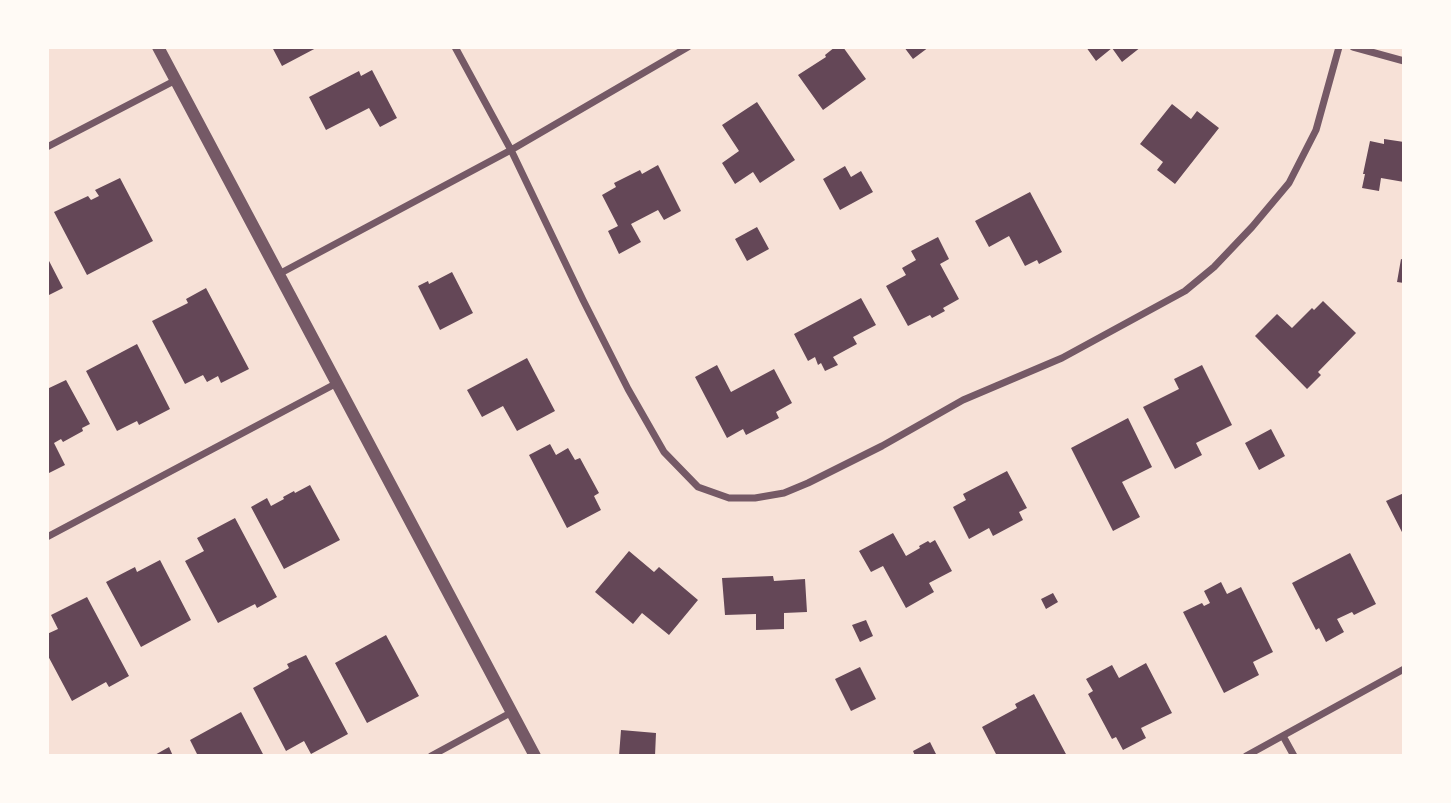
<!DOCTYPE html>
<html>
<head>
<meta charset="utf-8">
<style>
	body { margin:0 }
	#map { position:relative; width:1451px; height:803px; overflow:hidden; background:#f7e1d7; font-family:"DejaVu Sans",sans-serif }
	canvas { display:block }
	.frame { position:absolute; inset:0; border:49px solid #fffaf5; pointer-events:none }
</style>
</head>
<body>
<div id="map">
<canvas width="1451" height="803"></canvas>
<div class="frame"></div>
</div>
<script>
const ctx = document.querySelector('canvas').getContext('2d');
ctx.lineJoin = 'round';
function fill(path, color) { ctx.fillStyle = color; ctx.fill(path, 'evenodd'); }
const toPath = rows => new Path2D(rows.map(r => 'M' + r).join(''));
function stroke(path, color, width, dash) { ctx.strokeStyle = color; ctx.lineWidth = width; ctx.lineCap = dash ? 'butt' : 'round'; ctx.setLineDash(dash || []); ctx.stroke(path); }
const building = toPath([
	[272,47,318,47,282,66],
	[835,47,843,47,866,79,823,110,798,75,826,57,825,55],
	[904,47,929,47,913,59],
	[1086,47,1141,47,1122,62,1112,48,1096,61],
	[372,70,397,118,380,127,369,108,326,130,309,97,359,71,361,76],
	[757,102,795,160,760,183,753,172,735,184,722,163,739,151,722,125],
	[1172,104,1191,119,1197,111,1219,128,1175,184,1157,170,1163,162,1140,144],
	[1384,139,1404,142,1404,182,1381,178,1379,191,1362,188,1365,174,1363,174,1370,141,1384,144],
	[658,165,681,211,664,220,658,210,631,224,641,242,619,254,608,231,618,226,602,195,616,187,614,183,640,170,642,174],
	[845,166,851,177,861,171,873,192,840,210,823,179],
	[120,178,153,241,87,275,54,212,88,196,91,200,99,196,95,190],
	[1030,192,1062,252,1039,264,1037,260,1025,266,1009,236,989,247,975,221],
	[757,227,769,249,747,261,735,239],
	[938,237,949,259,940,264,959,299,943,308,945,311,932,318,930,315,908,326,886,286,906,275,902,268,916,260,911,251],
	[47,257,63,288,47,296],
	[1401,259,1404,260,1404,283,1397,282],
	[452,272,473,313,440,330,418,286,428,281,429,284],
	[206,288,249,369,221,383,218,376,207,382,203,375,185,384,152,321,188,303,186,299],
	[861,298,876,325,853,337,857,344,833,357,838,365,825,371,821,363,818,365,815,357,808,361,794,334],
	[1323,301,1356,333,1318,372,1321,375,1307,389,1255,336,1277,314,1292,328,1312,308,1314,310],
	[137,344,170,409,139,425,137,421,117,431,86,371],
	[527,358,555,411,517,431,503,406,482,417,467,390],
	[717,365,731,392,774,369,792,403,776,412,779,418,746,435,743,429,727,438,695,377],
	[1202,365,1232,425,1196,443,1202,455,1175,469,1143,407,1179,389,1174,379],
	[66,380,90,424,82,428,83,431,63,442,61,439,54,443,65,465,47,474,47,389],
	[1128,418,1152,467,1122,482,1140,517,1113,531,1071,448],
	[1271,429,1285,456,1259,470,1245,443],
	[550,444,556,455,568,448,575,460,580,458,599,493,594,496,601,510,567,528,529,455],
	[1007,471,1027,508,1019,512,1023,520,993,536,989,528,969,539,953,507,966,500,963,494],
	[310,485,340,540,284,569,251,507,267,498,271,506,284,499,283,497,294,491,295,493],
	[1404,493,1404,536,1386,501],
	[235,518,277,597,257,608,255,604,218,623,185,561,204,551,197,538],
	[893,533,906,556,920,548,919,546,928,541,930,543,935,540,952,571,929,583,934,592,906,608,883,566,871,572,859,551],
	[629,551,654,572,659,567,698,600,669,635,642,613,633,624,595,592],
	[1350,553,1376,604,1354,615,1352,612,1337,619,1344,632,1326,642,1319,628,1316,630,1292,583],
	[160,560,191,620,141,647,106,582,135,567,137,572],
	[773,576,774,581,805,579,807,612,784,613,784,629,756,630,756,614,725,615,722,578],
	[1221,582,1227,594,1241,587,1273,652,1253,662,1259,675,1224,693,1183,612,1202,603,1204,606,1210,603,1204,591],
	[1053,593,1058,602,1046,609,1041,599],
	[87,597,129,676,109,687,106,682,72,701,47,654,47,634,58,629,51,615],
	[866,620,873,636,860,642,852,625],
	[386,635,419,696,367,723,335,663],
	[306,655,348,734,311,754,304,741,286,751,253,688,289,668,287,664],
	[1146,663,1172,713,1141,728,1146,738,1123,750,1116,737,1112,739,1088,694,1093,691,1086,679,1112,665,1119,678],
	[860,667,876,699,851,711,835,679],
	[1034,694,1067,756,997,756,982,727,1017,708,1015,704],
	[241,712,264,756,198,756,190,740],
	[621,730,656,733,655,756,619,756],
	[930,742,937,756,915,756,913,751],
	[169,747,173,756,153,756]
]);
const minor = toPath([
	[455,47,511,150,583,300,628,389,664,452,698,487,729,498,755,498,784,493,808,483,882,446,963,400,1062,358,1185,291,1214,267,1252,227,1289,183,1316,130,1339,47],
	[1353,47,1404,61],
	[47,147,176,80],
	[279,274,511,150,688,47],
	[47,537,337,383],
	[1283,736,1294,756],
	[431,756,512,712],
	[1246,756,1404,669]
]);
const tertiary = toPath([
	[158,47,535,756]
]);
fill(building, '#644757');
stroke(minor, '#755966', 7);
stroke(tertiary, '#755966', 12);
</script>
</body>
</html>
